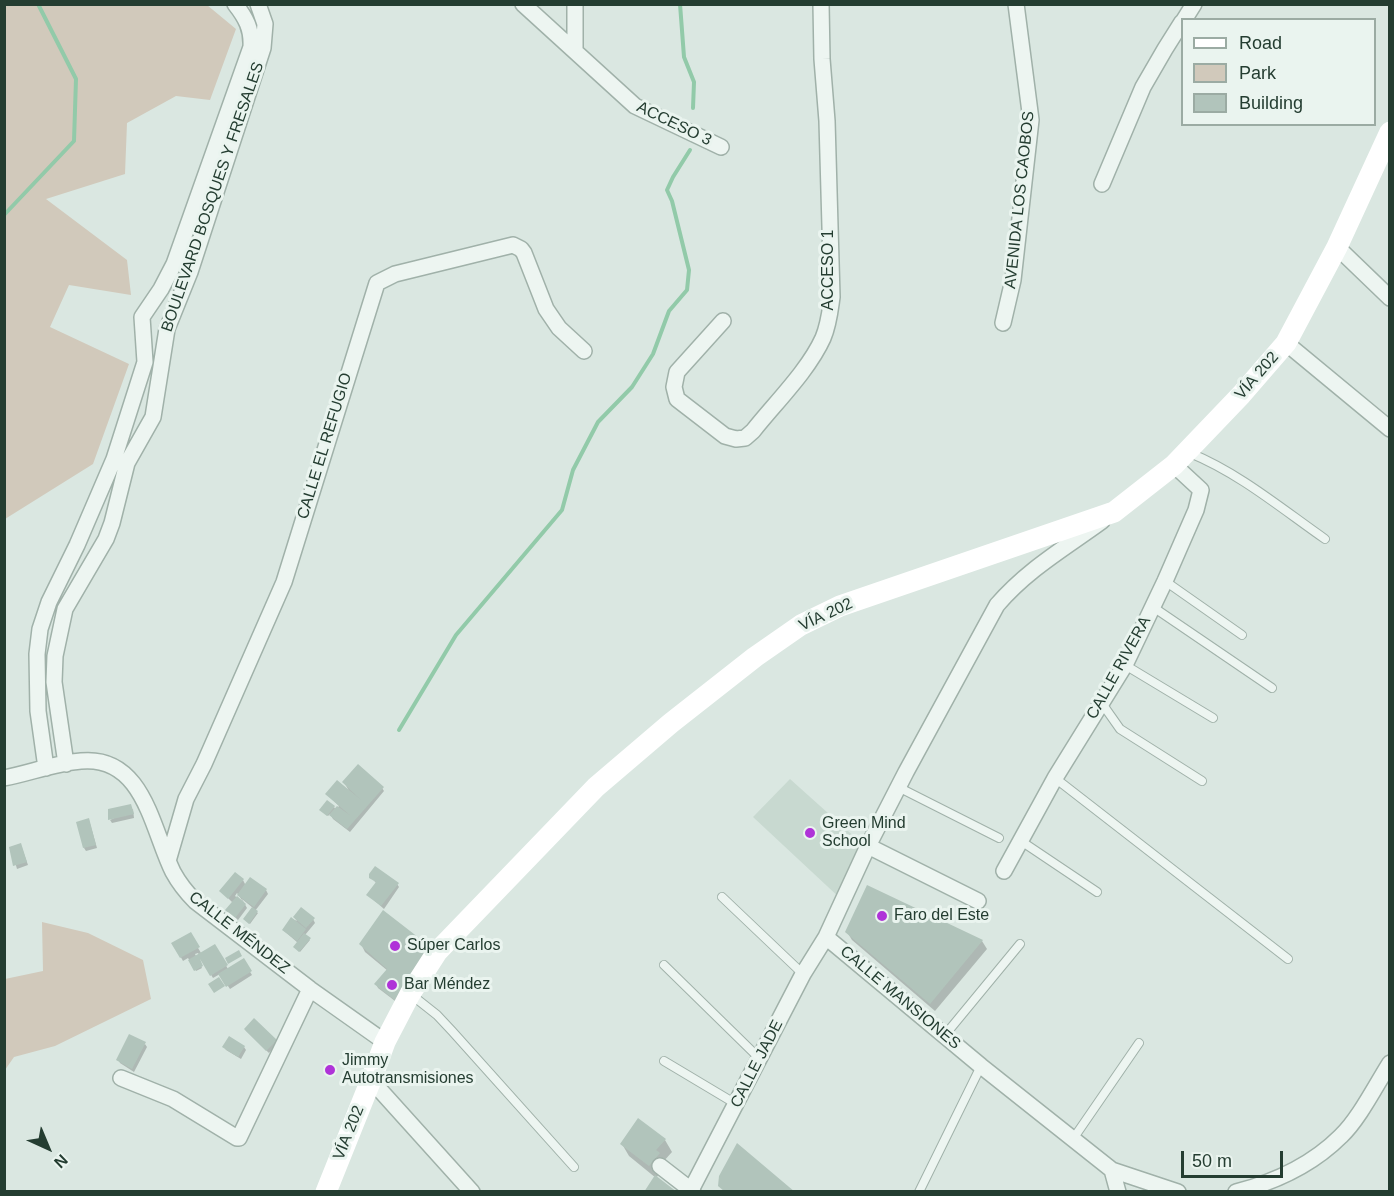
<!DOCTYPE html>
<meta charset="utf-8">
<style>
body{margin:0}
#map{position:relative;width:1394px;height:1196px;overflow:hidden;background:#dae7e1;font-family:Helvetica,sans-serif}
canvas{display:block}
.frame{position:absolute;inset:0;border:6px solid #243d31;pointer-events:none}
.legend{position:absolute;left:1181px;top:18px;width:195px;height:108px;box-sizing:border-box;background:#eaf4ef;border:2px solid #9baba3;margin:0;padding:8px 10px;list-style:none;font-size:18px;color:#243d31}
.legend li{display:flex;align-items:center;gap:12px;height:30px}
.legend b{width:30px;border:2px solid #9baba3}
.north{position:absolute;left:18px;top:1118px;width:60px;height:60px;-webkit-text-stroke:4px #eaf4ef;paint-order:stroke;rotate:136deg;font-size:16px;font-weight:700;line-height:24px;text-align:center;color:#243d31}
.north::after{content:'';display:block;margin:auto;width:21px;height:27px;background:#243d31;clip-path:polygon(50% 0,100% 100%,50% 72%,0 100%)}
.scale{position:absolute;left:1181px;top:1151px;width:102px;height:27px;box-sizing:border-box;border:3px solid #243d31;border-top:0;padding-left:8px;font-size:18px;line-height:21px;white-space:nowrap;color:#243d31;-webkit-text-stroke:4px #eaf4ef;paint-order:stroke}
</style>
<div id="map">
<canvas width="1394" height="1196"></canvas>
<div class="frame"></div>
<ul class="legend">
<li><b style="height:8px;background:#fff"></b>Road</li>
<li><b style="height:16px;background:#d1c9bb"></b>Park</li>
<li><b style="height:16px;background:#b1c4bb"></b>Building</li>
</ul>
<div class="north">N</div>
<div class="scale">50 m</div>
</div>
<script>
const c = document.querySelector('canvas').getContext('2d');
c.lineJoin = 'round';
function fillPath(path, color) { c.fillStyle = color; c.fill(path, 'evenodd'); }
function stroke(path, color, width, dash) { c.strokeStyle = color; c.lineWidth = width; c.lineCap = dash ? 'butt' : 'round'; c.setLineDash(dash || []); c.stroke(path); }
function write(font, color, halo, rows, align = 'center') {
  c.font = font + ' Helvetica,sans-serif'; c.lineWidth = 6; c.setLineDash([]); c.textBaseline = 'middle'; c.strokeStyle = halo; c.fillStyle = color; for (const [text, x, y, turn = 0] of rows) {
    c.save(); c.translate(x, y); c.rotate((+turn || 0) * Math.PI / 180); c.textAlign = isNaN(turn) ? turn : align; if (halo) c.strokeText(text, 0, 0); c.fillText(text, 0, 0); c.restore();
  }
}
fillPath(new Path2D(`
 M790 779 867 848 842 900 753 817Z`), '#c8d9d0');
fillPath(new Path2D(`
 M5 4 207 5 236 29 210 100 176 96 127 123 125 174 46 199 127 260 131 295 69 285 50 327 129 364 93 464 5 519Z
 M42 922 88 933 143 960 151 999 55 1046 14 1057 5 1070V979L43 971Z`), '#d1c9bb');
fillPath(new Path2D(`
 M344 782 382 788 384 791 350 832 333 819 330 814 328 816 322 811 334 807 336 810 339 806 327 794 349 791Z
 M133 809 134 818 112 823 110 820Z
 M89 820 97 848 86 851 84 848Z
 M11 848H22L28 865 17 869Z
 M371 877 397 884 399 887 384 909 368 895 376 883Z
 M243 880 246 886 266 890 268 894 255 911 258 913 250 924 244 919 253 908 242 899 247 908 238 920 227 910 233 903 221 891ZM237 893 244 903 235 896Z
 M868 887 982 941 987 949 935 1011 852 940 847 932Z
 M383 913 399 1004 378 988 376 984 388 971 365 952 361 944Z
 M294 917 313 919 315 923 305 935 310 940 300 952 296 948 298 943 283 930 292 919 297 921Z
 M190 934 201 953 215 946 228 969 243 960 252 975 230 989 220 974 213 978 198 953 195 954 202 968 196 971 188 958 183 961 173 943Z
 M245 1030 275 1041 277 1044 269 1053Z
 M145 1044 147 1047 134 1072 120 1063 118 1059Z
 M224 1047H244L246 1050 241 1059 226 1050Z
 M665 1140 672 1152 663 1162 666 1166 656 1178 629 1156 622 1144Z`), '#0003');
stroke(new Path2D(`
 M680 4 684 57 694 82 693 108
 M4 215 74 141 76 79 38 4
 M399 730 456 635 562 510 573 470 598 422 632 387 653 354 669 311 687 290 689 270 672 201 667 190 673 177 690 150`), '#92caa9', 4);
fillPath(new Path2D(`
 M358 764 384 787 347 829 329 815 337 806 351 816 325 794 337 780 361 800 342 782Z
 M327 800 335 806 327 816 319 810Z
 M131 804 134 814 108 820V809Z
 M89 818 96 845 83 848 76 822Z
 M21 843 27 862 13 866 9 847Z
 M375 866 399 883 381 906 366 895 376 882 369 878V874Z
 M235 872 244 879 228 899 219 891Z
 M250 877 267 889 254 907 237 895Z
 M867 885 983 940 930 1004 845 932Z
 M237 896 246 904 235 918 225 910Z
 M252 907 258 911 249 924 243 919Z
 M301 907 315 918 306 928 293 917Z
 M383 910 432 948 396 1001 374 984 387 969 359 944Z
 M291 917 306 929 297 941 282 930Z
 M191 932 200 947 180 958 171 943Z
 M304 933 311 938 299 952 293 947Z
 M215 944 228 965 210 976 200 959 203 966 194 971 188 960Z
 M239 950 242 956 228 964 225 958Z
 M244 958 252 971 226 987 218 974Z
 M219 977 225 986 214 993 208 984Z
 M254 1018 277 1040 266 1051 244 1029Z
 M129 1034 146 1042 132 1069 116 1060Z
 M229 1036 245 1046 238 1057 222 1047Z
 M638 1118 666 1139 656 1150 660 1153 649 1166 620 1144Z
 M737 1143 795 1192H725L718 1186 719 1176Z
 M655 1175 677 1192H644Z`), '#b1c4bb');
const service = new Path2D(`
 M1190 453C1239 473 1282 509 1325 539
 M1165 581 1242 635
 M1153 607 1272 688
 M1125 665 1213 718
 M1101 702 1120 729 1202 781
 M1055 778 1288 959
 M898 787 999 838
 M1021 841 1097 892
 M722 897 803 974
 M664 965 759 1058
 M413 996 437 1015 452 1031 574 1167
 M945 1035 1020 944
 M664 1061 736 1104
 M1073 1139 1139 1043
 M919 1192 981 1066`);
const minor = new Path2D(`
 M523 4 635 106 721 147
 M575 4V51
 M1184 20 1194 4
 M1102 184 1143 87 1165 49 1182 22
 M1337 247 1390 298
 M723 321 677 372 674 387 677 399 725 436 736 439 745 438 753 431C776 402 808 371 823 338 829 324 830 311 832 297L827 121 822 59 821 4
 M1003 323 1013 280 1031 120 1016 4
 M1286 343 1390 429
 M66 764 54 682 55 656 65 609 106 539 112 523 127 463 153 417 167 329 190 272 263 48 265 24 258 4
 M46 768 38 711 37 654 40 629 49 602 77 545 114 459 145 362 142 317 161 289 174 264 251 47C252 29 246 18 235 4
 M4 778C30 773 55 763 81 761 144 755 152 830 173 872 179 883 186 892 195 901L310 989 385 1042
 M868 846 978 901
 M168 861 186 799 204 764 284 582 377 283 395 274 513 245 521 249 524 253 546 309 559 328 584 351
 M1004 871 1055 778 1125 665 1165 581 1196 510 1201 490 1174 465
 M826 937 981 1066 1112 1170 1118 1192
 M121 1078 173 1099 237 1138H239L310 989
 M371 1080 472 1192
 M660 1166 691 1190
 M1112 1170 1178 1192
 M693 1192 691 1190 803 974 826 937 868 846 906 772 997 605C1028 569 1065 548 1102 521
 M1236 1192C1275 1182 1312 1165 1341 1136 1359 1119 1376 1085 1390 1063`);
stroke(service, '#a0b1a9', 10);
stroke(minor, '#a0b1a9', 18);
stroke(service, '#edf5f1', 8);
stroke(minor, '#edf5f1', 15);
stroke(new Path2D(`
 M326 1192 371 1080 385 1042 410 994 437 952 596 787 671 723 755 657 801 625 840 606 1114 512 1174 465 1241 395 1286 343 1337 247 1390 132`), '#fff', 21);
for (const [x, y, r, color] of [
 [810,833,6,"#af33d8"],
 [882,916,6,"#af33d8"],
 [395,946,6,"#af33d8"],
 [392,985,6,"#af33d8"],
 [330,1070,6,"#af33d8"]
]) { const dot = new Path2D(); dot.arc(x, y, r, 0, 2 * Math.PI); c.fillStyle = color; c.fill(dot); stroke(dot, '#eaf4ef', 2); }
write('16px', '#243d31', '#eaf4ef', [
 ["ACCESO 3",674,124,26],
 ["BOULEVARD BOSQUES Y FRESALES",213,197,-71],
 ["AVENIDA LOS CAOBOS",1020,200,-84],
 ["ACCESO 1",829,270,-90],
 ["VÍA 202",1257,376,-49],
 ["CALLE EL REFUGIO",325,446,-73],
 ["VÍA 202",826,615,-25],
 ["CALLE RIVERA",1119,668,-61],
 ["CALLE MÉNDEZ",239,933,38],
 ["CALLE MANSIONES",900,998,40],
 ["CALLE JADE",757,1064,-63],
 ["VÍA 202",349,1133,-68]
]);
write('16px', '#243d31', '#eaf4ef', [
 ["Green Mind",822,824],
 ["School",822,842],
 ["Faro del Este",894,916],
 ["Súper Carlos",407,946],
 ["Bar Méndez",404,985],
 ["Jimmy",342,1061],
 ["Autotransmisiones",342,1079]
], 'left');
</script>
